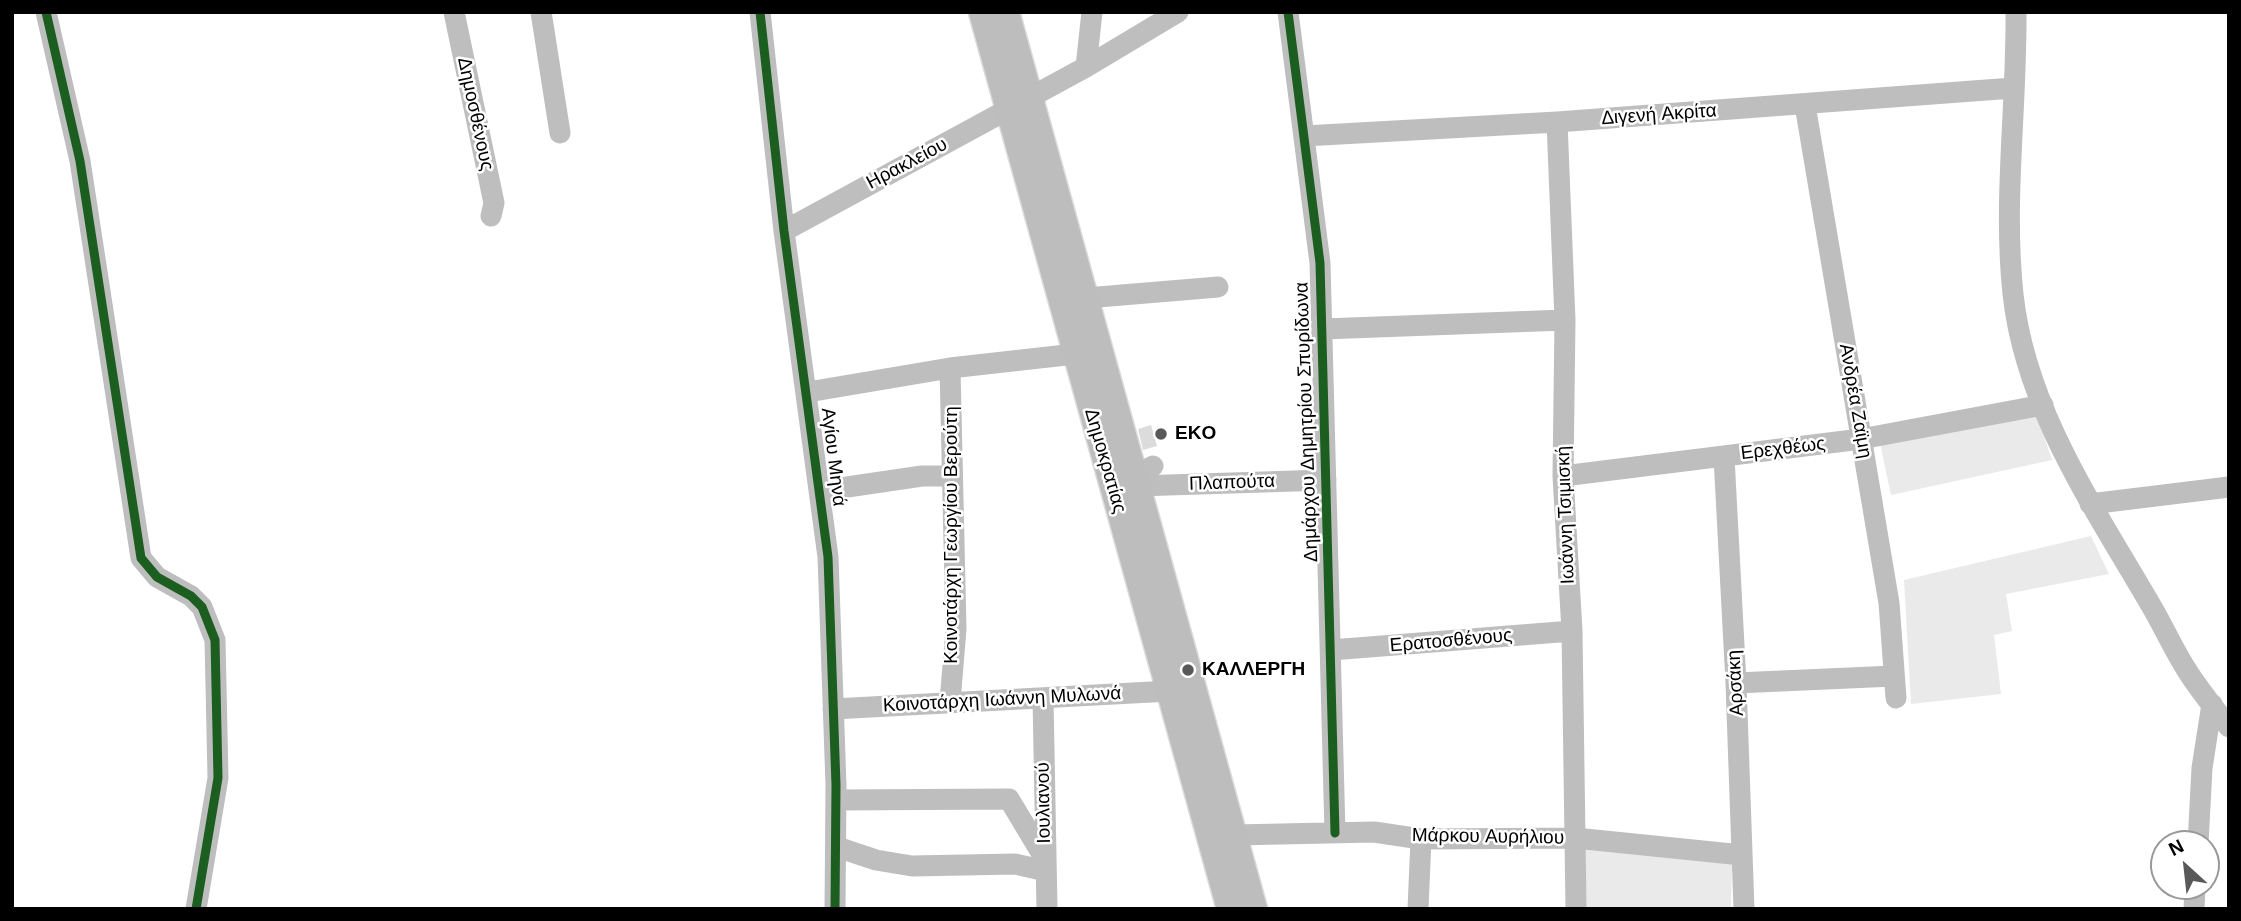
<!DOCTYPE html>
<meta charset="utf-8">
<style>
body{margin:0}
#map{position:relative;width:2241px;height:921px;overflow:hidden;background:#fff;font-family:Helvetica,sans-serif}
canvas{display:block}
.frame{position:absolute;inset:0;border:14px solid #000;pointer-events:none}
.north{position:absolute;left:2150px;top:830px;width:70px;height:70px;box-sizing:border-box;background:#fff;border:2px solid #999;border-radius:50%;rotate:333deg;font-size:19px;font-weight:700;line-height:28px;text-align:center;color:#000}
.north::after{content:'';display:block;margin:auto;width:24px;height:32px;background:#595959;clip-path:polygon(50% 0,100% 100%,50% 72%,0 100%)}
</style>
<div id="map">
<canvas width="2241" height="921"></canvas>
<div class="frame"></div>
<div class="north">N</div>
</div>
<script>
const c = document.querySelector('canvas').getContext('2d');
c.lineJoin = 'round';
function fillPath(path, color) { c.fillStyle = color; c.fill(path, 'evenodd'); }
function stroke(path, color, width, dash) { c.strokeStyle = color; c.lineWidth = width; c.lineCap = dash ? 'butt' : 'round'; c.setLineDash(dash || []); c.stroke(path); }
function write(font, color, halo, rows, align = 'center') {
  c.font = font + ' Helvetica,sans-serif'; c.lineWidth = 5; c.setLineDash([]); c.textBaseline = 'middle'; c.strokeStyle = halo; c.fillStyle = color; for (const [text, x, y, turn = 0] of rows) {
    c.save(); c.translate(x, y); c.rotate((+turn || 0) * Math.PI / 180); c.textAlign = isNaN(turn) ? turn : align; if (halo) c.strokeText(text, 0, 0); c.fillText(text, 0, 0); c.restore();
  }
}
fillPath(new Path2D(`
 M2037 416 2052 460 1891 495 1880 443Z
 M2091 536 2109 574 2006 594 2012 631 1994 635 2001 694 1911 704 1904 580Z
 M1583 846 1732 863 1731 909H1585Z`), '#eaeaea');
fillPath(new Path2D(`
 M1151 425 1157 446 1143 450 1138 429Z`), '#dcdcdc');
const major = new Path2D(`
 M982 12 1230 909
 M1006 12 1254 909`);
stroke(major, '#dbdbdb', 29);
stroke(new Path2D(`
 M46 12 80 161 141 558 157 577 191 596 202 607 215 640 218 778 196 909
 M454 12 494 203 491 216
 M541 12 560 133
 M760 12 784 231 828 557 836 785 835 909
 M1288 12 1320 263 1335 833
 M2016 12C2017 106 2003 200 2013 294 2025 407 2093 506 2149 602 2163 625 2173 649 2188 672 2200 691 2215 709 2229 727
 M1086 67 1092 12
 M1805 105 1889 603 1896 698
 M1557 122 1565 320 1563 476 1572 631 1576 909
 M1304 136 1557 122 2013 88
 M784 231 1086 67 1178 12
 M1086 298 1218 287
 M1323 329 1565 320
 M950 368 956 629 950 702
 M808 392 950 368 1075 354
 M1724 457 1736 683 1744 909
 M1134 476 1153 466
 M1563 476 1861 439 2043 405
 M1137 486 1326 480
 M820 491 922 476H952
 M2090 504 2229 487
 M1331 650 1572 631
 M1736 683 1894 676
 M1043 698 1047 909
 M833 709 1170 691
 M837 800 1009 799 1045 859
 M1234 835 1374 832 1421 839 1575 838 1742 855
 M2198 844 2202 768 2212 704
 M837 847 876 860 912 866 1015 864 1046 871
 M1418 909 1421 839
 M2194 909 2195 886`), '#bebebe', 21);
stroke(major, '#bdbdbd', 26);
stroke(new Path2D(`
 M46 12 80 161 141 558 157 577 191 596 202 607 215 640 218 778 196 909
 M760 12 784 231 828 557 836 785 835 909
 M1288 12 1320 263 1335 833`), '#1b5e20', 9);
for (const [x, y, r, color] of [
 [1161,434,7,"#595959"],
 [1188,670,7,"#595959"]
]) { const dot = new Path2D(); dot.arc(x, y, r, 0, 2 * Math.PI); c.fillStyle = color; c.fill(dot); stroke(dot, '#fff', 2.5); }
write('19px', '#000', '#fff', [
 ["Δημοσθένους",475,114,78],
 ["Διγενή Ακρίτα",1659,115,-4],
 ["Ηρακλείου",907,164,-28],
 ["Ανδρέα Ζαϊμη",1855,401,80],
 ["Δημάρχου Δημητρίου Σπυρίδωνα",1307,422,-92],
 ["Ερεχθέως",1783,449,-7],
 ["Αγίου Μηνά",833,457,83],
 ["Δημοκρατίας",1105,461,74],
 ["Πλαπούτα",1232,483,-2],
 ["Ιωάννη Τσιμισκή",1566,515,-92],
 ["Κοινοτάρχη Γεωργίου Βερούτη",952,535,-90],
 ["Ερατοσθένους",1451,641,-5],
 ["Αρσάκη",1736,683,-93],
 ["Κοινοτάρχη Ιωάννη Μυλωνά",1002,700,-3],
 ["Ιουλιανού",1044,803,-91],
 ["Μάρκου Αυρήλιου",1488,837,1]
]);
write('bold 19px', '#000', '#fff', [
 ["EKO",1175,434],
 ["ΚΑΛΛΕΡΓΗ",1202,670]
], 'left');
</script>
